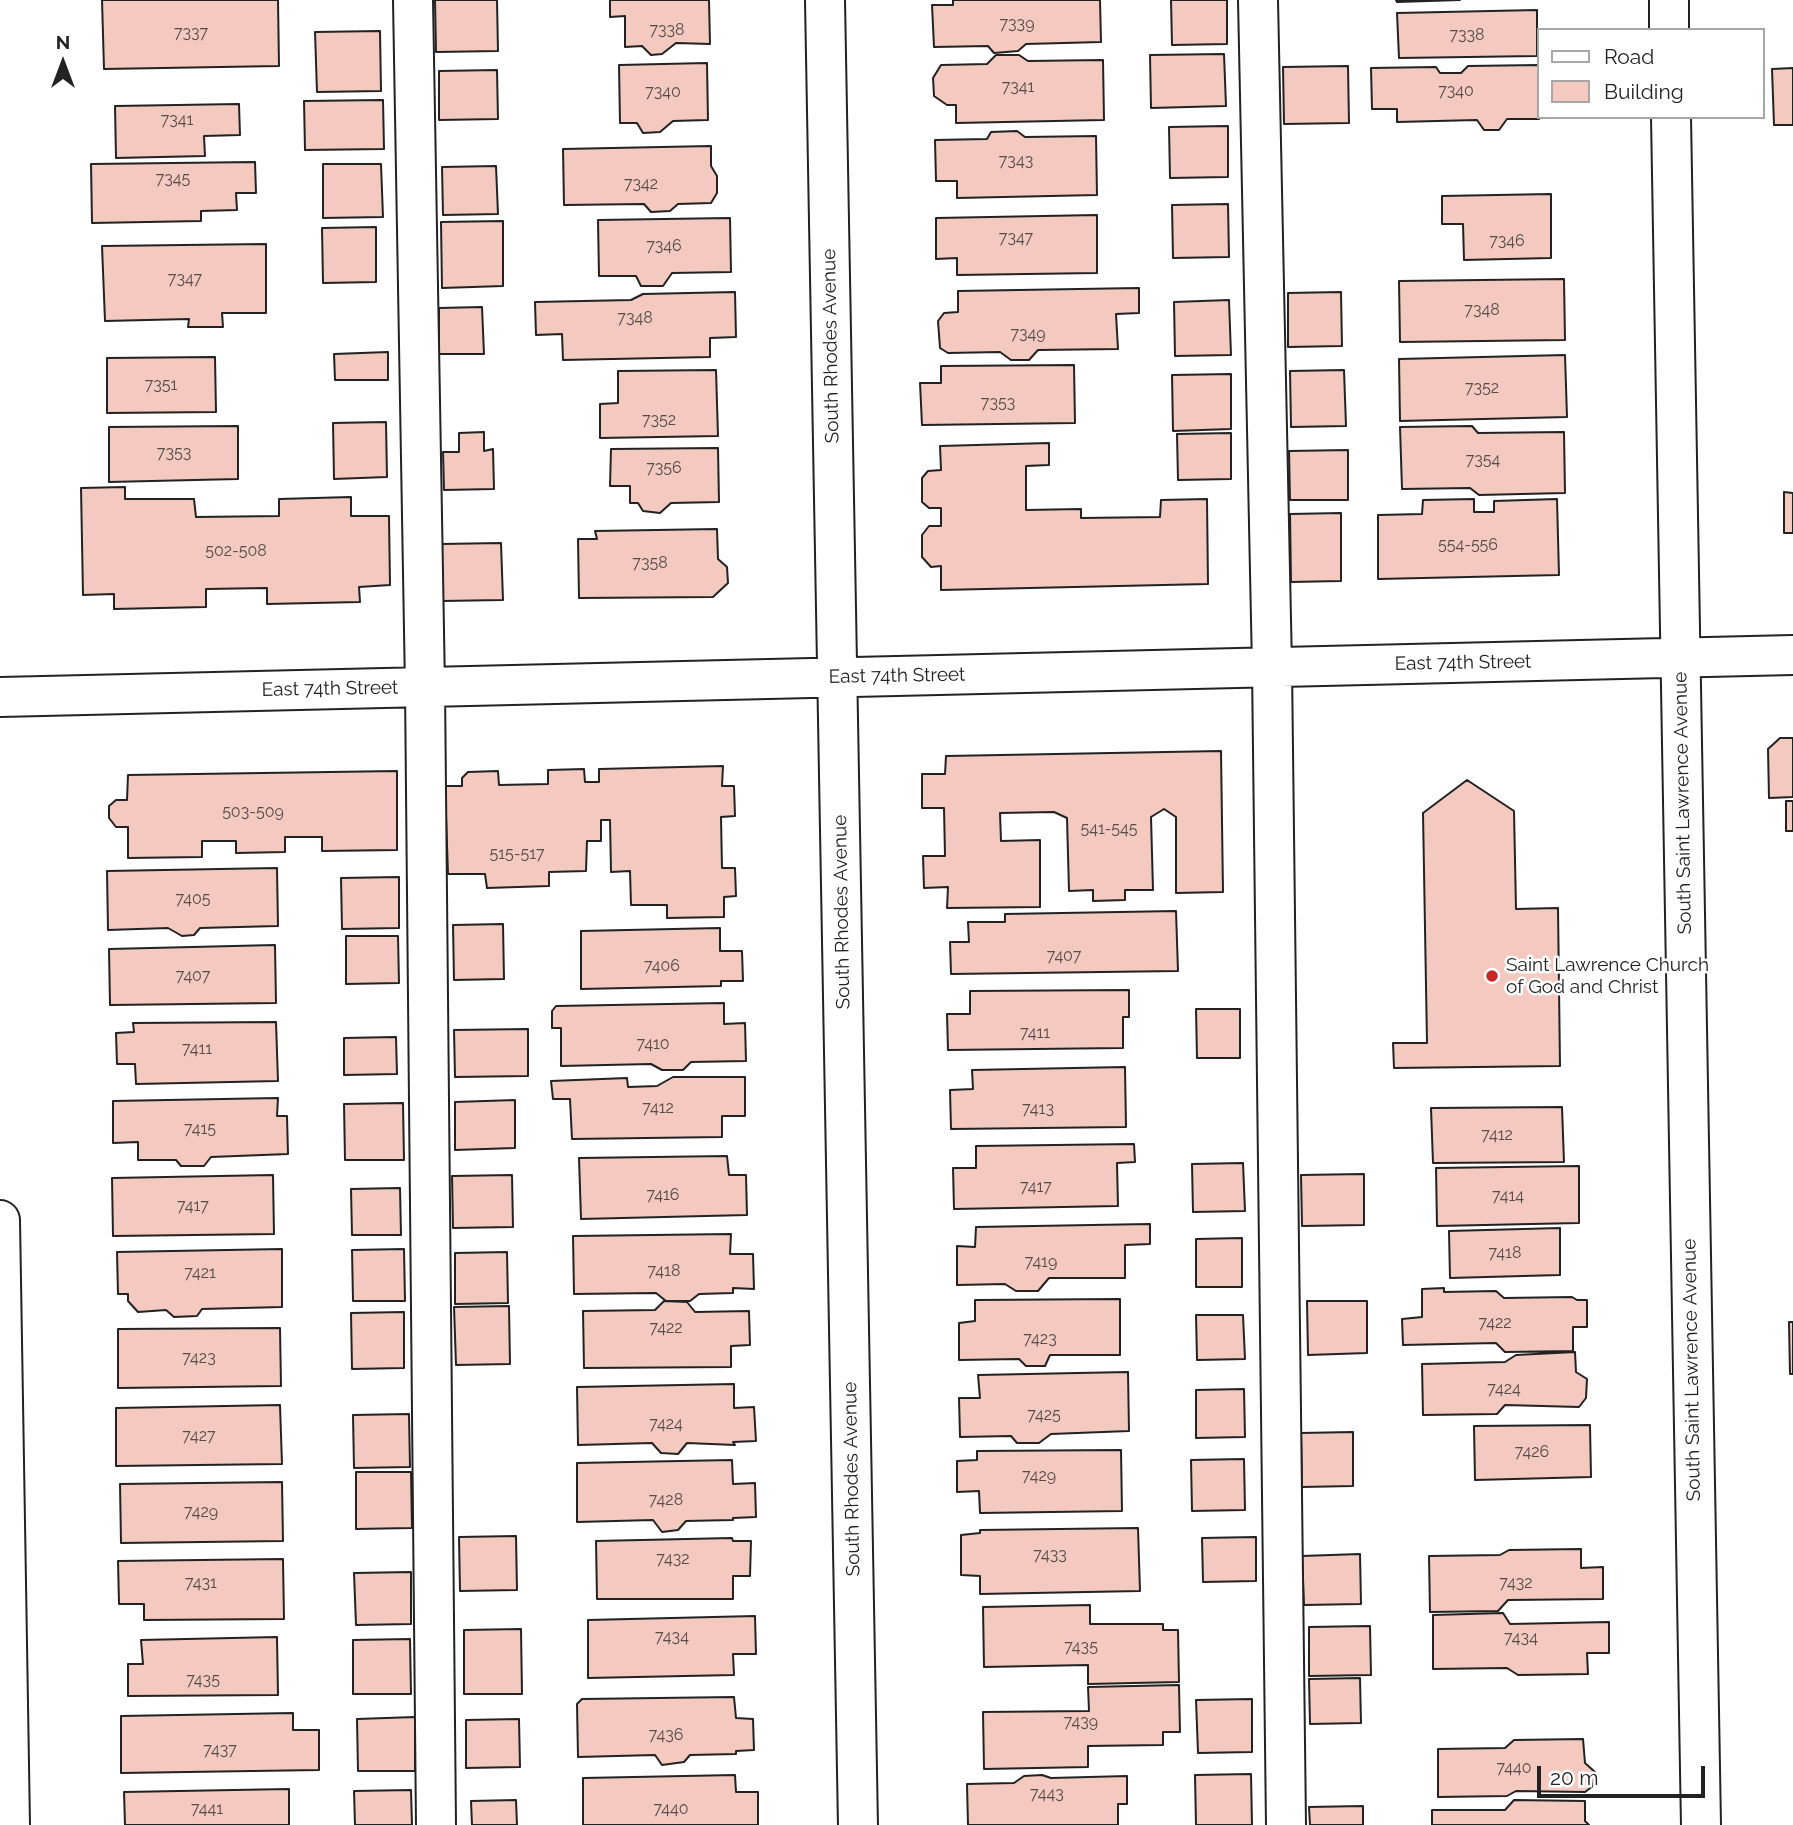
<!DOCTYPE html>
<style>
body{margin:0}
#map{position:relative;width:1793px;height:1825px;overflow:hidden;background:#fff;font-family:Raleway,sans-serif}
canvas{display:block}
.legend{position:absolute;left:1537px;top:28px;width:228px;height:91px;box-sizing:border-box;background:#fff;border:2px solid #a7a7a7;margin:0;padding:9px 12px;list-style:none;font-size:21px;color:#222}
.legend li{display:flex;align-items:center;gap:14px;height:35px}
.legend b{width:35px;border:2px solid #a7a7a7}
.north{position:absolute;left:28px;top:28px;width:70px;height:70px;-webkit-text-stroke:5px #fff;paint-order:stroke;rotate:0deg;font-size:19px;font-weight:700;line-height:28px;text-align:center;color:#222}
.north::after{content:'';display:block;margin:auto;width:24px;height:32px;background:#222;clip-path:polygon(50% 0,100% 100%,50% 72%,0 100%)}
.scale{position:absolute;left:1537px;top:1766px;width:168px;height:32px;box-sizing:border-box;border:4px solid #222;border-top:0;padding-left:9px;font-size:21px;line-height:24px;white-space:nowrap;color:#222;-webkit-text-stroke:5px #fff;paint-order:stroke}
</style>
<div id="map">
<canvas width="1793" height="1825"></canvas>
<ul class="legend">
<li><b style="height:9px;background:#fff"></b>Road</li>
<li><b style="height:19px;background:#f3c9c0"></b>Building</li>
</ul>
<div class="north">N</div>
<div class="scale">20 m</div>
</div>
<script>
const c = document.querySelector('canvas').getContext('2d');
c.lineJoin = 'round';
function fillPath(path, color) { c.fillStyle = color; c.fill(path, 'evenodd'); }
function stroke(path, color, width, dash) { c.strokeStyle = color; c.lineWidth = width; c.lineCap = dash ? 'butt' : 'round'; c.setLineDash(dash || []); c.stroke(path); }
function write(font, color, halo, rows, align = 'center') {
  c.font = font + ' Raleway,sans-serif'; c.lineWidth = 5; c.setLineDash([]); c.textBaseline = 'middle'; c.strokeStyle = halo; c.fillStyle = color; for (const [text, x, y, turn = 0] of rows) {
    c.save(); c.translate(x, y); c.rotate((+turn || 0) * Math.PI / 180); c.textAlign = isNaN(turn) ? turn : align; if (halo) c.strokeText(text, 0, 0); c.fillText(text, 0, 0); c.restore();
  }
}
const building = new Path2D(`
 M102 0H278L279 66 104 69Z
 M435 0H497L498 51 436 52Z
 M610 0H709L710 44 676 43 662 54 651 55 642 46 625 47V16L610 17Z
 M953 0H1100L1101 42 1026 44 1018 51 994 53 988 46 934 47 932 5H953Z
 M1171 0H1227V44L1172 45Z
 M1396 0H1460L1397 2Z
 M1537 10V56L1399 58 1397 13Z
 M380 31 381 91 317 92 315 32Z
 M1224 54 1226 106 1151 108 1150 55Z
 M996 55H1019L1028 61 1103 60 1104 120 956 123V105H947L934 96 933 78 941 65 987 64Z
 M707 63 708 120 673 121 660 132 643 133 637 123H620L619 65Z
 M1539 65V117H1541L1539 119H1507L1499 130H1484L1477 120 1397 122V109H1372L1371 68 1436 67 1440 73H1461L1468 66Z
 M1348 66 1349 123 1284 124 1283 67Z
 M1793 68V125H1774L1772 69Z
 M497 70 498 119 439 120V71Z
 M383 100 384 149 305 150 304 101Z
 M239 104 240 135 204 136 205 156 116 158 115 106Z
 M1228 126V177L1170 178 1169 127Z
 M1017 131 1025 137 1096 136 1097 195 957 198V181H936L935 140 987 139 991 132Z
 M711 146V166L717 176V193L711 203 678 204 670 211 651 212 644 204 564 205 563 149Z
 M255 162 256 193H236L237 210 201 211V221L92 223 91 164Z
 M323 164H381L383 217 323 218Z
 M496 166 498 214 443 215 442 167Z
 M1551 194V258L1464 260 1463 224H1442V196Z
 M1228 204 1229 257 1173 258 1172 205Z
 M1097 215V273L957 275V258L936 259V218Z
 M730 218 731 272 672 273 663 286H641L636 276H599L598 220Z
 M503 221V286L442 288 441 222Z
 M376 227V282L323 283 322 228Z
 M266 244V313H222L223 327H188L189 319 105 321 102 246Z
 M1564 279 1565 340 1400 342 1399 281Z
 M1139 288V313L1116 314 1118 349 1038 350 1029 360H1011L1000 352 948 353 940 348 938 321 944 313 958 312V291Z
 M735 292 736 337 710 338V357L563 360 562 334 536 335 535 302 631 300 643 294Z
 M1341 292 1342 346 1288 347V293Z
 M1229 300 1231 355 1175 356 1174 302Z
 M482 307 484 354H439V308Z
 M388 352V380H335L334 354Z
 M1565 355 1567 417 1400 421 1399 359Z
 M215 357 216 412 107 413V358Z
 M1074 365 1075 423 922 425 920 383H941V366Z
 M716 370 718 436 600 438V404L618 403V371Z
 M1344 370 1346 426 1291 427 1290 371Z
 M1231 374V429L1173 431 1172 375Z
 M386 422 387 477 334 479 333 423Z
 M238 426V479L109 482V427Z
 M1472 426 1478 433 1564 432 1565 493 1479 495 1470 488 1402 489 1400 427Z
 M484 432V451L493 449 494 489 444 490 443 452H459V433Z
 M1231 433V479L1178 480 1177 434Z
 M1049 443V465L1026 466V510L1081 509V518L1160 517 1161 500 1207 499 1208 584 941 590V566L931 567 922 557V535L929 526H941V508H929L922 502V478L928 471 941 470 940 446Z
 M718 448 719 502 671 503 660 513 643 511 638 503H630V486H610L611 449Z
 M1348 450V500H1290L1289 451Z
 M125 487V499H194L196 517 279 516V499L351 497V516H389L390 585 359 587 360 602 267 604V588L206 589V607L114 609V594L83 595 81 488Z
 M1784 492 1793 493V533H1784Z
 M1474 499V512H1494V501L1557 499 1559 575 1378 579V515L1422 514 1423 500Z
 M1341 513V581L1291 582 1290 514Z
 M717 529 718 559 727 567 728 583 713 597 579 598 578 539H597L595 531Z
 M501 543 503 600 442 601 441 544Z
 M1780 738H1793V797L1769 798 1768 749Z
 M1221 751 1223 892 1176 893V817L1164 809 1151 817 1153 890H1125V900L1093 901V890L1069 891 1067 818 1054 812 1000 813 1001 841 1040 840V907L947 908 948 887 924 888 923 856H945L944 808H922V774H945L946 756Z
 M723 766 722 786H734L735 816 721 817 722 868H735L736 896 724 897V917L667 918V905H631L630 871 611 872 610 820H601V841H587L586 871 549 872V886L487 888 485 874H448L445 786H462V778L468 772 498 771 499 785 548 784V770L584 769 585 782H599V769Z
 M397 771V850L322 851V837H285V852L236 853V841H202V857L128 858V827H116L109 818V806L116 800H127L128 775Z
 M1467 780 1514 811 1516 909 1558 908 1560 1066 1394 1068 1393 1043H1427L1423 813Z
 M1786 801H1793V831H1786Z
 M277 868 278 926 200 928 194 935 182 936 168 928 108 930 107 871Z
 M399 877V928L342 929 341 878Z
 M1176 911 1178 971 951 974 950 942H969L968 922H1005V914Z
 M503 924 504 979 454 980 453 925Z
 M720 928V951H742L743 981H721V986L581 989V931Z
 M346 936H398L399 983 346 984Z
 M275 945 276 1003 110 1005 109 949Z
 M1129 990V1017H1123V1048L948 1050 947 1014H970V991Z
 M724 1003V1024L745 1023 746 1061 691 1062 683 1070H662L651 1064 561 1066V1028H552V1011L556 1006Z
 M1196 1009H1240V1058H1197Z
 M276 1022 278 1081 136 1084 135 1064H117L116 1033 134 1032 133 1023Z
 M528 1029V1076L455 1077 454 1030Z
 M396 1037 397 1074 344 1075V1038Z
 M1125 1067 1126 1127 951 1129 950 1090 973 1089 972 1070Z
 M673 1077H745V1116H722V1137L572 1139 570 1099H553L551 1081 627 1078 628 1087 657 1086Z
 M278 1098 277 1116H287L288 1154 211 1157 204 1166H181L176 1160H138V1142L113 1143V1101Z
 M515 1100V1148L455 1150V1102Z
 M403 1103 404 1160H345L344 1104Z
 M1562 1107 1564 1162 1433 1163 1431 1108Z
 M1134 1144 1135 1162 1117 1163 1118 1206 954 1209 953 1168H976V1146Z
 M727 1156 729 1175H746L747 1215 581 1219 579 1158Z
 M1243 1163 1245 1211 1193 1212 1192 1164Z
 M1579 1166V1223L1437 1226 1436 1168Z
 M1364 1174V1225L1302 1226 1301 1175Z
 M273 1175 274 1234 113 1236 112 1178Z
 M512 1175 513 1227 453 1228 452 1176Z
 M400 1188 401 1235H352L351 1189Z
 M1150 1224V1244L1125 1245V1278H1049L1038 1291H1016L1005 1284 957 1285V1246L975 1247 976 1227Z
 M1560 1228V1275L1450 1278 1449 1231Z
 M731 1234 730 1254H753L754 1289 733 1288V1293L699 1294 690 1301H666L656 1293 574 1294 573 1236Z
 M1242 1238V1287H1196V1239Z
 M282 1249V1307L202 1309 197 1316 174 1317 166 1310 138 1312 128 1301V1294H118L117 1252Z
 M404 1249 405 1301H353L352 1250Z
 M507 1252 508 1303 455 1304V1253Z
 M1444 1288V1292L1496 1291 1504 1298 1572 1297 1577 1300H1587V1327H1573V1351L1505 1352 1496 1343 1403 1345 1402 1319 1422 1317V1289Z
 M1120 1299V1355H1050L1045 1366H1026L1019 1359 959 1360V1323L975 1321V1300Z
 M664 1301 687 1302 695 1312 749 1311 750 1345 731 1346V1367L584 1368 583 1311 655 1310Z
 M1307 1301H1367V1353L1308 1355Z
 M509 1306 510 1364 456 1365 454 1307Z
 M404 1312V1368L352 1369 351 1313Z
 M1196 1315H1243L1245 1359 1197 1360Z
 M1789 1322H1793V1374H1790Z
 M280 1328 281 1386 118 1388V1329Z
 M1575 1352 1576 1372 1587 1379 1586 1398 1579 1407 1505 1405 1497 1414 1423 1415 1422 1364 1505 1362 1516 1355Z
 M1128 1372 1129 1431 1051 1434 1039 1443H1017L1011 1436 960 1437 959 1398H980L978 1375Z
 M734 1384V1408L754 1407 756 1441 733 1442 735 1445 687 1443 678 1454 661 1453 652 1443 578 1445 577 1387Z
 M1244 1389 1245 1437 1196 1438V1390Z
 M280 1405 282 1464 116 1466V1408Z
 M409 1414 410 1467 354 1468 353 1415Z
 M1590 1425 1591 1477 1475 1480 1474 1426Z
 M1353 1432V1486L1302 1487 1301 1433Z
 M1121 1450 1122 1511 980 1513 979 1491 957 1492V1461L977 1460V1451Z
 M1244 1459 1245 1510 1192 1511 1191 1460Z
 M732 1460 733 1484 755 1483 756 1517 733 1518V1520L686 1521 678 1530 662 1532 653 1520 577 1522V1463Z
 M356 1472H411L412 1528 356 1529Z
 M282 1482 283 1541 121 1543 120 1484Z
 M1138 1528 1140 1591 980 1594V1576L961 1575V1535L980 1533V1530Z
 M516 1536 517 1590 460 1591 459 1537Z
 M1256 1537V1581L1203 1582 1202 1538Z
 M732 1538 733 1541H751L750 1576H733V1599H597L596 1541Z
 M1581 1549V1568L1603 1567V1599L1508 1600 1498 1611 1430 1612 1429 1556 1500 1555 1509 1550Z
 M1360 1554 1361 1604 1304 1605 1302 1556Z
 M283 1559 284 1619 144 1620V1604H119L118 1561Z
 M411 1572V1624L356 1625 354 1573Z
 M1090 1605V1624H1163V1630H1178L1179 1682 1088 1684V1665L984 1667 983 1607Z
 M1503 1613 1510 1624 1609 1622V1653H1587L1588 1674 1518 1675 1507 1668 1433 1669V1615Z
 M755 1616 756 1654H733L734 1675 588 1678V1620Z
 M1370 1626 1371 1675 1309 1676V1627Z
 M521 1629 522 1694H464V1630Z
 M277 1637 278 1695 128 1696V1664H143L141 1640Z
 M410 1639 411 1694H353V1640Z
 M1360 1678 1361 1723 1310 1724 1309 1679Z
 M1179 1685 1180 1732H1163V1745L1088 1746V1767L984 1769 983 1712 1089 1711 1088 1687Z
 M734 1697 736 1718 753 1719 754 1750 736 1751V1754L690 1755 684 1762 662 1765 655 1755 578 1757 577 1704 582 1699Z
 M1252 1699V1752L1198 1753 1196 1700Z
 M293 1713V1730H319V1770L121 1773V1716Z
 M415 1717V1771H358L357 1719Z
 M519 1719 520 1767 466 1768V1720Z
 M1583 1739 1585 1763 1595 1772 1593 1786 1585 1792 1516 1791 1507 1796 1438 1797V1749L1505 1748 1514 1740Z
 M1251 1774 1252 1825H1196L1195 1775Z
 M735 1775 736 1792H758V1825H583V1778Z
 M1042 1775 1051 1778 1127 1776V1804H1118V1825H968L967 1784 1014 1783 1024 1776Z
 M289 1789V1825H125L124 1792Z
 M411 1790 412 1825H355L354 1791Z
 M516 1800 517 1825H472L471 1801Z
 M1514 1800 1585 1801V1821L1589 1825H1432V1810H1505Z
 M1363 1806V1825H1310L1309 1807Z`);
fillPath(building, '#f3c9c0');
stroke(building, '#222', 2);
const minor = new Path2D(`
 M413 0 425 687 436 1825
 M825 0 858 1825
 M1258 0 1272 667 1286 1825
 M1669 0V30
 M1671 117 1701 1825
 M0 697 1793 655
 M0 1220 10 1825`);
stroke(minor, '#222', 42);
stroke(minor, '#fff', 38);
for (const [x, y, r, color] of [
 [1492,976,7,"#c62828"]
]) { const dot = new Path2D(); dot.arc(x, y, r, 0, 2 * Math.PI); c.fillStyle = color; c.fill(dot); stroke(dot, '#fff', 2.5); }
write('16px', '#564c4a', null, [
 ["7339",1017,24],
 ["7338",667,30],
 ["7337",191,33],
 ["7338",1467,35],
 ["7341",1018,87],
 ["7340",1456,91],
 ["7340",663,92],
 ["7341",177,120],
 ["7343",1016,161],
 ["7345",173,179],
 ["7342",641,184],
 ["7347",1016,238],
 ["7346",1507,241],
 ["7346",664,246],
 ["7347",185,279],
 ["7348",1482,310],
 ["7348",635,318],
 ["7349",1028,334],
 ["7351",161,385],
 ["7352",1482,388],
 ["7353",998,403],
 ["7352",659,420],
 ["7353",174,453],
 ["7354",1483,460],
 ["7356",664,468],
 ["554-556",1468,545],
 ["502-508",236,551],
 ["7358",650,563],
 ["503-509",253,812],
 ["541-545",1109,829],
 ["515-517",517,854],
 ["7405",193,899],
 ["7407",1064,956],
 ["7406",662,966],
 ["7407",193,976],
 ["7411",1035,1033],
 ["7410",653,1044],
 ["7411",197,1049],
 ["7412",658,1108],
 ["7413",1038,1109],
 ["7415",200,1129],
 ["7412",1497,1135],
 ["7417",1036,1187],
 ["7416",663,1195],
 ["7414",1508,1196],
 ["7417",193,1206],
 ["7418",1505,1253],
 ["7419",1041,1262],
 ["7418",664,1271],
 ["7421",200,1273],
 ["7422",1495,1323],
 ["7422",666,1328],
 ["7423",1040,1339],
 ["7423",199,1358],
 ["7424",1504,1389],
 ["7425",1044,1415],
 ["7424",666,1424],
 ["7427",199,1436],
 ["7426",1532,1452],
 ["7429",1039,1476],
 ["7428",666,1500],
 ["7429",201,1512],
 ["7433",1050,1555],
 ["7432",673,1559],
 ["7431",201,1583],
 ["7432",1516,1583],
 ["7434",672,1637],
 ["7434",1521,1638],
 ["7435",1081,1647],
 ["7435",203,1680],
 ["7439",1081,1722],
 ["7436",666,1735],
 ["7437",220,1750],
 ["7440",1514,1768],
 ["7443",1047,1794],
 ["7441",207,1809],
 ["7440",671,1809]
]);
write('19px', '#222', '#fff', [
 ["South Rhodes Avenue",831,346,-91],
 ["East 74th Street",1463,663,-1],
 ["East 74th Street",897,676,-1],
 ["East 74th Street",330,689,-1],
 ["South Saint Lawrence Avenue",1683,803,-91],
 ["South Rhodes Avenue",842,912,-91],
 ["South Saint Lawrence Avenue",1692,1370,-91],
 ["South Rhodes Avenue",852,1479,-91]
]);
write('19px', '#222', '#fff', [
 ["Saint Lawrence Church",1506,965],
 ["of God and Christ",1506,987]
], 'left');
</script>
